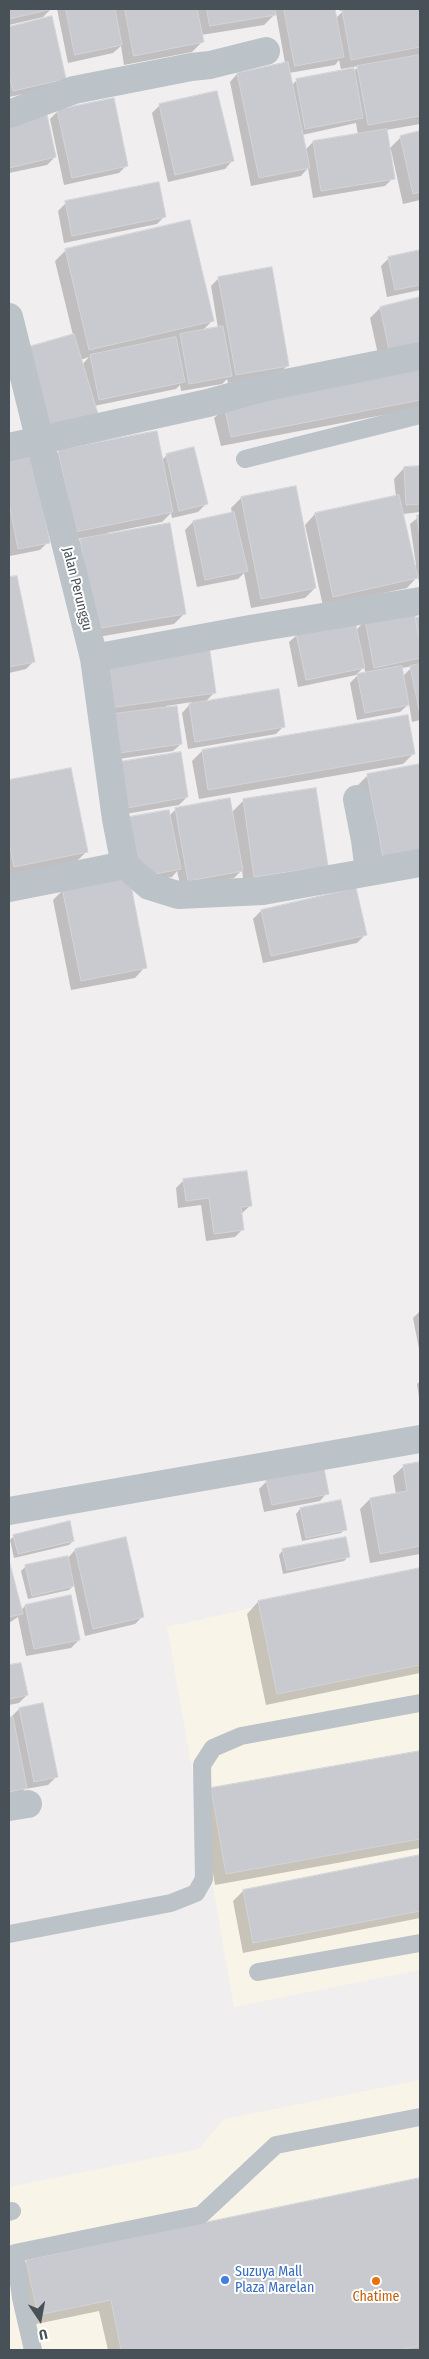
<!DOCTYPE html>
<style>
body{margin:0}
#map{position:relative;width:429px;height:2359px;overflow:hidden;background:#f0eeee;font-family:"Fira Sans Condensed",sans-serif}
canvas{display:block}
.frame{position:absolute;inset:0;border:10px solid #485158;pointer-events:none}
.north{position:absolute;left:15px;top:2294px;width:50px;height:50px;-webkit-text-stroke:4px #fff;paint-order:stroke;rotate:168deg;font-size:14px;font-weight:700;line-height:20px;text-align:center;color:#485158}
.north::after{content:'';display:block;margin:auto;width:18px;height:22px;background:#485158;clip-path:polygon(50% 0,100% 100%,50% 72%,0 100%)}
</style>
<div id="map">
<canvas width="429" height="2359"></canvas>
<div class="frame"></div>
<div class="north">U</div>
</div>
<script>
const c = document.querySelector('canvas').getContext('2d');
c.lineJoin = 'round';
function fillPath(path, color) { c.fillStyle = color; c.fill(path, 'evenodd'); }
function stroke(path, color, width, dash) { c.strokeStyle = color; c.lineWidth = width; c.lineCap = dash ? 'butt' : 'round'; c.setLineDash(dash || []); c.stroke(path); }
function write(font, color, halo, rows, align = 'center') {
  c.font = font + ' "Fira Sans Condensed",sans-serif'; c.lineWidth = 4; c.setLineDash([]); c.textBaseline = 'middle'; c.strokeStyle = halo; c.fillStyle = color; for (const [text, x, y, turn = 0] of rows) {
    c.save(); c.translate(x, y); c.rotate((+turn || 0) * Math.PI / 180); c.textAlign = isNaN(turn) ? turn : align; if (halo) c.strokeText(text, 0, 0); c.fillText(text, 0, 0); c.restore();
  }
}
fillPath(new Path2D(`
 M420 1570V1970L234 2007 167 1627Z
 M420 2080V2350H9V2187L199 2149 224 2119Z`), '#f9f4e8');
fillPath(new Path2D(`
 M9 9H51L43 17 9 25Z
 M57 9H334L335 19 344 10 340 11 339 9H420V124L386 130 389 149 401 137 420 133V200L403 204 391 150 389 151 393 178 385 186 313 198 308 168 301 176 251 186 230 82 237 74 285 63 276 13 264 25 201 35 202 42 192 52 124 65 121 46 113 53 68 63ZM339 60 341 69 359 66 353 72 297 80 292 85 289 73 335 65ZM356 123 358 135 313 142 305 150 302 135Z
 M51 18 64 79 57 87 9 97V28Z
 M160 105 232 161 225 169 168 182 152 113Z
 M58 111 127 165 119 173 64 185 50 119Z
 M9 125 55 157 47 165 9 173Z
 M66 203 165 216 157 224 64 243 58 211Z
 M189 221 212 321 202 331 218 328 211 286 219 278 271 269 288 365 280 373 228 383 227 379 222 384 181 391 180 385 176 389 94 406 97 414 89 422 42 436 18 357 26 349 73 335 55 261 66 250ZM89 357 82 365 80 360Z
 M420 251V290L387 297 381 266 389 258Z
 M420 299V349L379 359 370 318 380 308Z
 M420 369V408L221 446 214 418 225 408Z
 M59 451 162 460 167 455 206 504 198 512 172 518 171 513 162 522 107 533 184 614 174 624 86 639 70 550 82 538 65 541 49 461Z
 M31 457 48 542 40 550 10 556 9 461Z
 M420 467V512L403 514 414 565H416L410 524 420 516V590L418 576 407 588 323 606 305 525 315 514 396 497 394 479 404 468Z
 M241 498 315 588 305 598 251 608 244 573 238 579 197 587 185 530 193 522 232 513 231 508Z
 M16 577 34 661 26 669 9 673V578Z
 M420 619V720L412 722 409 704 400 712 357 720 350 683 358 675 366 674 364 667 356 675 298 687 289 642 297 635 356 630 365 621ZM413 666 403 676 402 668Z
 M95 669 215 692 204 703 284 726 276 734 188 749 182 713 192 702 166 706 181 744 173 751 112 760 107 723 117 713 101 715Z
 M202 751 413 754 403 764 199 799 192 761Z
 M420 765V864L374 872 358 785 368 775Z
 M70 770 86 852 76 862 9 876V782Z
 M111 771 187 797 179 805 119 815Z
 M315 789 326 865 244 886 242 870 234 878 181 888 177 871 172 877 132 884 169 816 175 810 231 813 243 801Z
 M63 890 145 967 135 978 71 990 53 900Z
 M261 911 365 935 357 943 263 963 253 919Z
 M184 1180 251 1205 241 1214 243 1229 235 1237 206 1241 201 1205 178 1208 176 1188Z
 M420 1311V1354L413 1318Z
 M420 1381V1404L417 1384Z
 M420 1463V1554L370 1563 360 1509 370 1499 396 1494 393 1476 404 1466Z
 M267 1481 327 1493 320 1501 264 1512 259 1489Z
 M300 1509 345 1529 341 1533 302 1541 296 1514Z
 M14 1536 73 1541 69 1545 14 1558 10 1540Z
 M75 1550 143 1616 135 1624 85 1636 74 1585 69 1590 28 1599 21 1571 25 1567 67 1559Z
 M283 1550 348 1557 344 1561 283 1574 279 1555Z
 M9 1562 21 1610 25 1606 79 1640 71 1648 26 1656 18 1617 9 1623Z
 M420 1569V1673L266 1705 247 1614 258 1602Z
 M20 1664 27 1695 19 1703 9 1705V1667Z
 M19 1709 56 1777 48 1785 25 1789 18 1796 9 1798V1719Z
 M420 1752V1848L215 1885 200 1801 212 1789Z
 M420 1857V1918L243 1953 233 1901 243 1891Z
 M420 2179V2350H108L99 2311 27 2326 15 2272 27 2261Z`), '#0003');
const building = new Path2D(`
 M9 9H52L9 19Z
 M66 9H115L122 45 75 55Z
 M125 9H197L204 42 134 56Z
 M207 9H275L276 15 210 26Z
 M284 9H335L344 57 295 66Z
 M351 9H420V47L351 60 342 10Z
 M52 16 66 79 13 91 9 74V27Z
 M420 55V116L368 125 357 66Z
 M288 62 310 168 259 178 237 73Z
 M354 68 363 118 305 129 296 79Z
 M217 91 234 161 175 175 159 104Z
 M114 98 128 166 72 178 57 110Z
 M47 115 56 157 9 168V123Z
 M387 129 395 179 321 191 313 141Z
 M420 131V192L413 194 400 136Z
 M159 182 166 217 72 236 65 201Z
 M190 220 214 321 89 350 65 249Z
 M420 250V285L395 290 388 257Z
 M272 267 289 366 236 375 218 277Z
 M420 297V342L389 350 380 307Z
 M223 326 232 376 189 384 180 334Z
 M74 334 98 414 50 429 25 348Z
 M176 337 185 382 99 400 90 355Z
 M420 368V400L231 437 224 406Z
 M157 431 173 512 75 532 58 450Z
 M194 447 208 504 179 511 166 454Z
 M32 455 50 543 18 549 9 503V460Z
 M420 466V504L406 505 404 467Z
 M296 486 316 588 261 599 241 497Z
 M399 495 418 578 333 597 315 513Z
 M234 512 248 571 205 580 193 521Z
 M417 515H420V535Z
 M170 523 186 614 95 629 80 539Z
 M17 576 35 662 9 667V577Z
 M414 610 420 643V658L374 668 365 620Z
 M420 617V643L415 618Z
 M355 621 365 668 306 680 296 633Z
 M209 645 216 693 109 708 102 660Z
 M420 664V715L410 666Z
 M402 666 409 705 365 713 357 674Z
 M279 689 285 727 195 742 189 704Z
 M177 706 182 744 119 753 114 714Z
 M408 715 415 754 208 790 202 750Z
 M181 752 188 797 127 808 119 762Z
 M420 764V856L384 863 367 774Z
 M71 768 88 852 14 867 9 843V780Z
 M316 788 328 866 254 877 243 799Z
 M230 798 243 871 188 881 175 808Z
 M169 810 181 869 140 877 129 817Z
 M129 875 147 968 81 981 62 888Z
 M356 888 367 935 271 956 261 910Z
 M247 1171 252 1206 241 1207 244 1230 214 1234 209 1198 186 1201 183 1179Z
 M420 1462V1546L380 1554 370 1498 407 1491 403 1465Z
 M324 1468 329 1494 272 1505 266 1480Z
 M341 1500 347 1530 306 1538 300 1508Z
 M70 1521 74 1541 18 1554 13 1535Z
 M126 1537 144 1617 93 1629 75 1549Z
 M346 1537 350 1557 287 1570 282 1549Z
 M68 1556 74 1586 32 1596 25 1565Z
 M9 1560 23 1614 9 1617Z
 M420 1568V1665L277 1694 258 1601Z
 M71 1595 80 1640 34 1649 25 1605Z
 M21 1663 28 1695 9 1699V1665Z
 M43 1703 58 1777 34 1782 19 1708Z
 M9 1717H13L27 1788 9 1792Z
 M420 1751V1839L226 1874 211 1788Z
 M420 1855V1911L253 1943 243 1890Z
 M420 2178V2346L398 2350H121L111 2300 38 2315 26 2260Z`);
fillPath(building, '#c9cad0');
stroke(building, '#d2d4d8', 1);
stroke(new Path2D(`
 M245 459 420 415
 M9 1934 171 1903 196 1893 204 1879 202 1765 213 1748 241 1736 420 1703
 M258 1972 420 1943
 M9 2212 12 2211
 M33 2350 21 2298 15 2253 201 2215 276 2145 420 2117`), '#bbc2c8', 18);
stroke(new Path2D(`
 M9 114 74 90 191 67 210 65 266 51
 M9 317 94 658 116 819 125 865
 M9 447 208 403 266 387 420 356
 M94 658 250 629 420 601
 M357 799 365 840 369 872
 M125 865 149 886 178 895 263 891 420 863
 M9 888 125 865
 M9 1511 420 1439
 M9 1807 28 1804`), '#bbc2c8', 28);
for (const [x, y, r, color] of [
 [225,2280,5,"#3f7fe0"],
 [376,2281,5,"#e8710a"]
]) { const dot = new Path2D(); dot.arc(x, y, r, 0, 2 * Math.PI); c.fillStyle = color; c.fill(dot); stroke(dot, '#fff', 2); }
write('14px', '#485158', '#fff', [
 ["Jalan Perunggu",77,589,76]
]);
write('14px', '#366cbe', '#fff', [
 ["Suzuya Mall",235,2272],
 ["Plaza Marelan",235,2288]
], 'left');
write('14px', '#c56008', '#fff', [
 ["Chatime",376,2297]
]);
</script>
